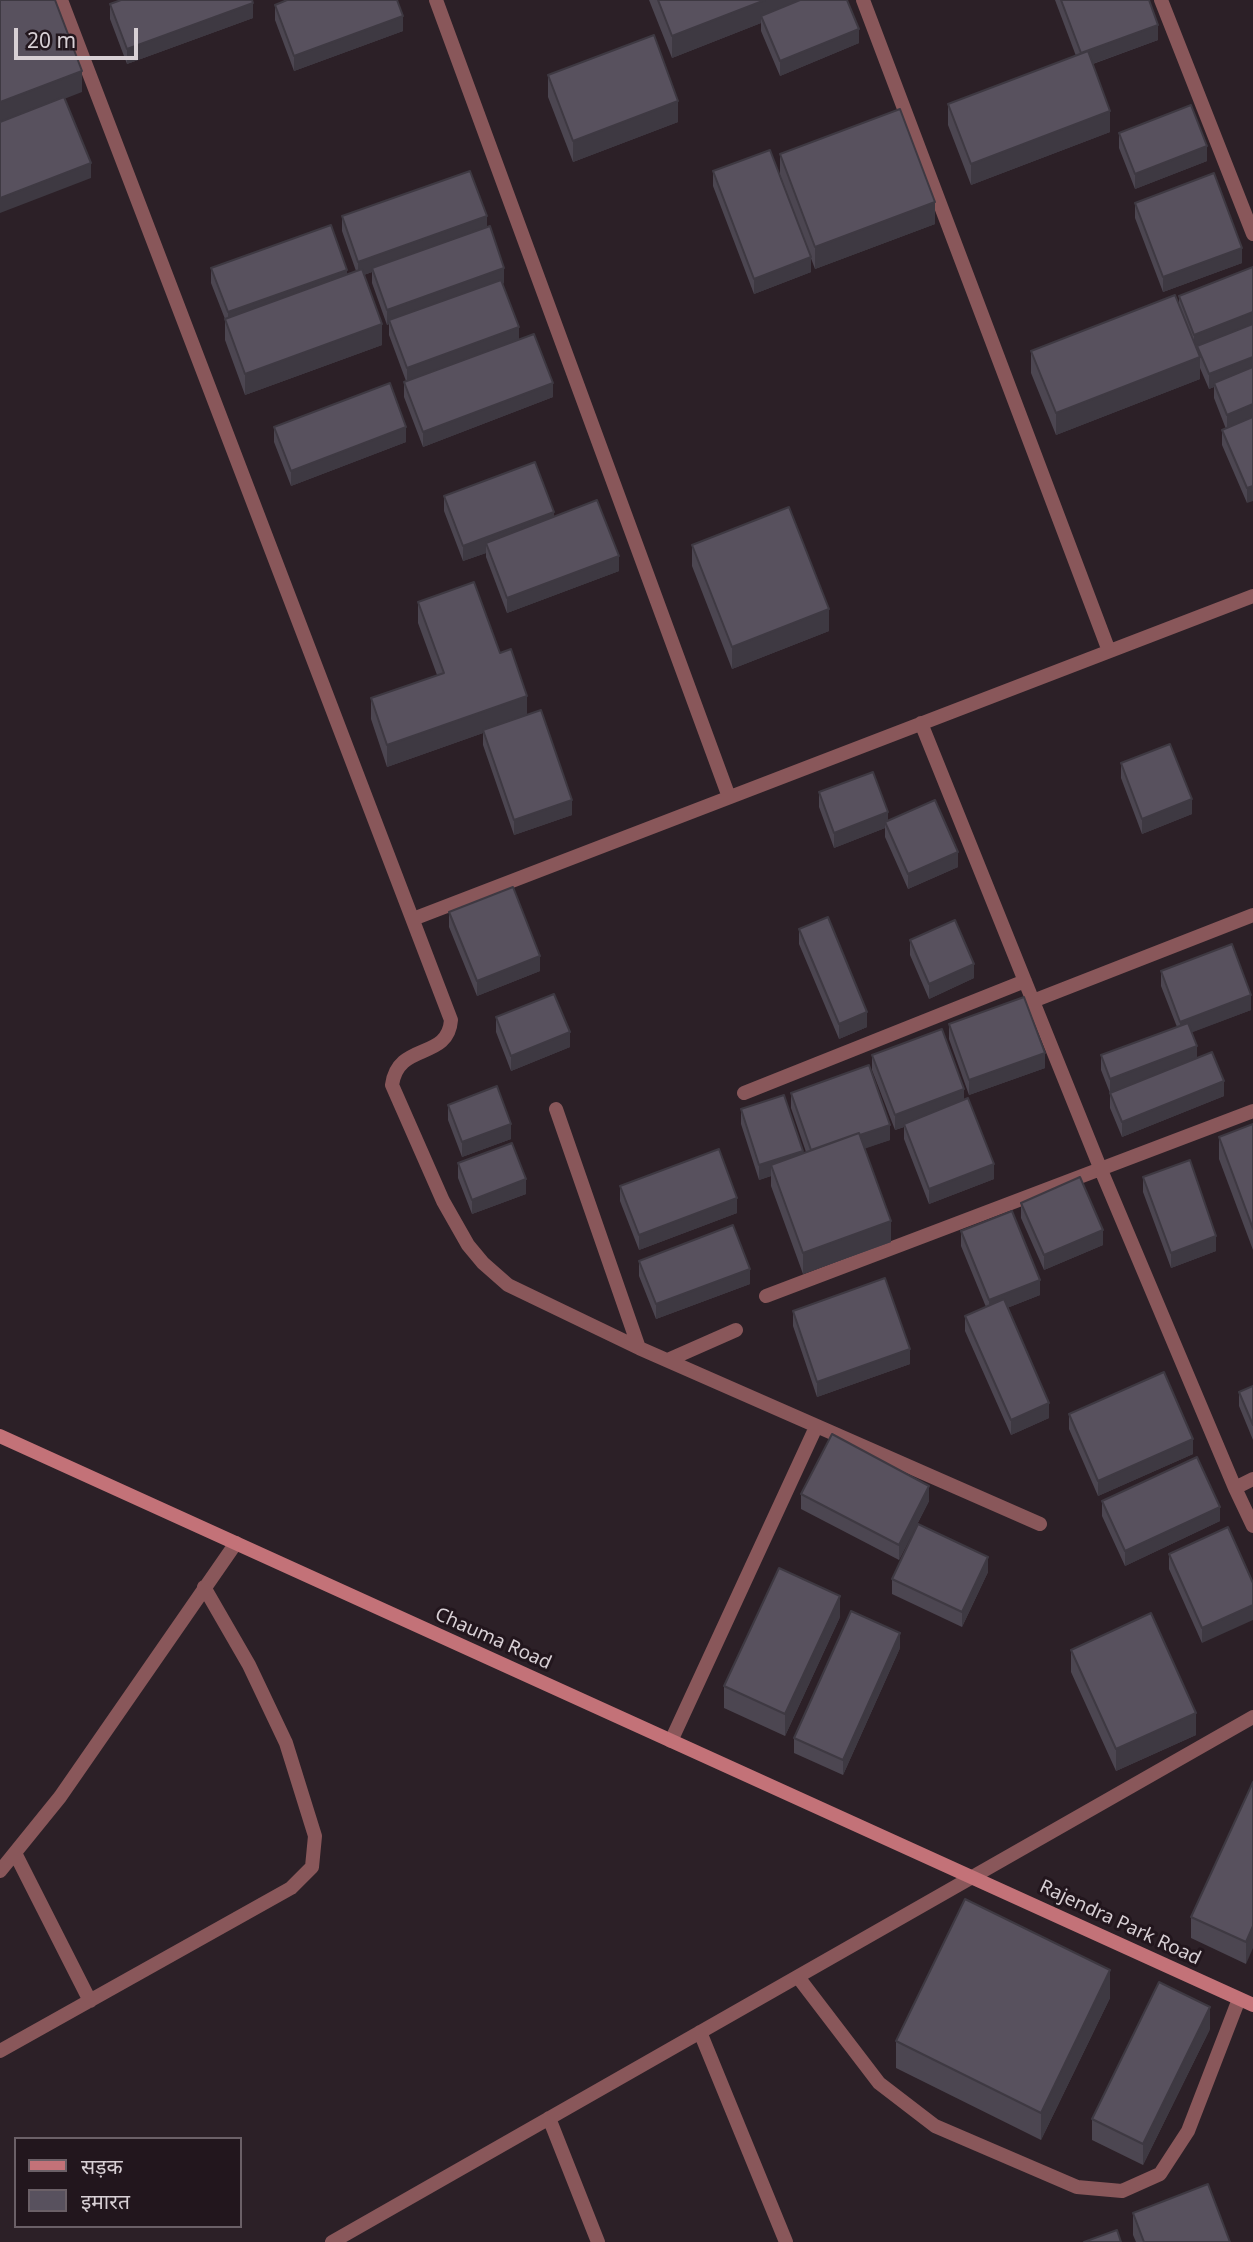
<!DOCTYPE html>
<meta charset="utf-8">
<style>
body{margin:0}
#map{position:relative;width:1253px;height:2242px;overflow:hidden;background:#2c2027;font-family:"Noto Sans","Noto Sans Devanagari",sans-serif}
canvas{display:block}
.legend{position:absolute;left:14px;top:2137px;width:228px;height:91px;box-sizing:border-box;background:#22161d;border:2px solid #6b6067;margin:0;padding:9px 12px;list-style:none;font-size:21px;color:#d8d0d5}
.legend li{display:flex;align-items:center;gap:14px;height:35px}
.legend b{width:35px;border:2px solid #6b6067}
.scale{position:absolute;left:14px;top:28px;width:124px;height:32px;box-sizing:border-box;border:4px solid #d8d0d5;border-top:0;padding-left:9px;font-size:21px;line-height:24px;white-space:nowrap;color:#d8d0d5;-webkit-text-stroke:5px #22161d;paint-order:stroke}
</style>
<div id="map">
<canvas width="1253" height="2242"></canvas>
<ul class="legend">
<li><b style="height:9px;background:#c37278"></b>सड़क</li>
<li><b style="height:19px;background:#58515e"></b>इमारत</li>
</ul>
<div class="scale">20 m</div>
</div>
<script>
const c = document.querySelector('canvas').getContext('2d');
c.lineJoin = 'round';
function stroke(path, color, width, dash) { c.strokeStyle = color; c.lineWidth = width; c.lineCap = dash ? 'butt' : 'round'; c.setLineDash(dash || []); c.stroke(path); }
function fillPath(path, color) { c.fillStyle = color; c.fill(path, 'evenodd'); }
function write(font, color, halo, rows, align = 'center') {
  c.font = font + ' "Noto Sans",sans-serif'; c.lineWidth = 6; c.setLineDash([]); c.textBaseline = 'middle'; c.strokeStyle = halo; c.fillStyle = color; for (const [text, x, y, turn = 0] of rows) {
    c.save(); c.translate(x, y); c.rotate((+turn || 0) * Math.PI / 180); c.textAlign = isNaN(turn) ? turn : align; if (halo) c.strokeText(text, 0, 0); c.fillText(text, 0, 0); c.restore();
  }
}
stroke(new Path2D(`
 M61 0 451 1020C448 1061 398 1041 392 1085L443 1201 468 1245 483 1263 508 1285 639 1348 1040 1524
 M436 0 729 797
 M863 0 1109 651
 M1161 0 1253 234
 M921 723 1101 1170 1235 1488 1253 1526
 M413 919 1253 596
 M1033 1001 1253 915
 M744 1093 1025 981
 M556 1109 639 1348
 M766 1296 1253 1111
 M668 1360 736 1330
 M1235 1488 1253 1479
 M671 1741 816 1427
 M15 1853 90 2001
 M0 1871 60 1797 236 1543
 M798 1977 879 2083 935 2126 1077 2187 1122 2191 1160 2174 1188 2131 1239 1999
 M700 2032 786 2242
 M0 2051 291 1888 312 1867 315 1836 286 1743 249 1665 204 1587
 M549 2118 598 2242
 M332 2242 1253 1717`), '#89575a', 14);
stroke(new Path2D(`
 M0 1436 1253 2005`), '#c37278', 14);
fillPath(new Path2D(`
 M649 0H847L859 43 780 76 761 31V23L672 58Z
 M1055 0H1149L1158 40 1093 64 1110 132 971 185 948 125V104L1076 56Z
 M110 4 253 18 127 64 110 19Z
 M275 5 403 31 294 71 275 20Z
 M548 75 678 122 573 162 548 97Z
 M1119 133 1207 161 1135 189 1119 148Z
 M780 154 935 224 815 269 780 175Z
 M713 171 811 272 754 294 713 186Z
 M1135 203 1242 263 1163 292 1135 218Z
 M342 216 487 227 504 283 502 284 519 339 553 397 423 447 404 397V382L406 381 389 335V324L387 325 372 283V272L364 275 382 345 245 395 225 340V319L211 283V268L347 274 356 271 342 231Z
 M1253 267 1247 503 1222 445V430L1226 429 1214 398V387L1209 389 1200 368V379L1056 435 1031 373V351L1179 304V296Z
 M274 427 406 442 291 486 274 442Z
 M444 496 554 516 619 571 507 613 486 557V553L463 561 444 511Z
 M692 545 829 631 732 669 692 566Z
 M418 602 500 653 572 815 514 835 483 745V733L387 767 371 719V698L437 675 418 623Z
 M1121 763 1192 814 1142 834 1121 778Z
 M819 792 888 821 958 867 908 889 885 837V828L834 848 819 807Z
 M449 912 540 971 477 996 449 927Z
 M799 929 867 1027 839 1039 799 944Z
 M910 940 974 978 929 999 910 955Z
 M1161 971 1251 1010 1192 1032 1197 1058 1224 1096 1122 1137 1110 1108V1093L1101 1070V1055L1177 1027 1161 986Z
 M496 1017 570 1047 511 1071 496 1032Z
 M949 1024 1045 1068 969 1095 949 1039Z
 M872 1055 964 1100 994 1179 929 1204 904 1139V1127L895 1130 872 1070Z
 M791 1093 890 1140 865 1148 891 1242 803 1274 771 1186V1176L759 1180 741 1124V1109L803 1153 806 1152 791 1108Z
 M448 1105 511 1139 462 1157 448 1120Z
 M1253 1124V1250L1219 1159V1137Z
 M458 1163 526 1194 472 1214 458 1178Z
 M1143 1177 1216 1251 1171 1268 1143 1192Z
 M620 1186 737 1213 639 1250 620 1201Z
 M1021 1203 1103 1245 1044 1270 1021 1218Z
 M961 1231 1040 1295 1007 1308 1049 1418 1011 1435 965 1331V1316L986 1307 961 1246Z
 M639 1261 750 1284 656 1319 639 1276Z
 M793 1311 910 1364 817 1397 793 1326Z
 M1253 1386V1440L1239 1406V1392Z
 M1069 1414 1193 1454 1098 1496 1069 1429Z
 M801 1494 929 1501 899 1560 801 1509Z
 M1102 1501 1220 1521 1125 1566 1102 1516Z
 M1228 1527 1202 1643 1169 1569V1554Z
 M988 1572 962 1627 892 1594V1579Z
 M840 1617 785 1736 724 1708V1686Z
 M900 1648 843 1775 794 1753V1738Z
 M1071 1650 1196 1735 1116 1771 1071 1672Z
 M1253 1782 1246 1964 1191 1938V1917Z
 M1110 1998 1041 2140 896 2068V2041Z
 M1210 2029 1143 2165 1092 2140V2119Z
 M1133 2213 1230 2242H1136L1133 2235Z`), '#4c4651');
fillPath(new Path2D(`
 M765 0H820L761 16V23L672 58V36Z
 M253 3V18L127 64V49Z
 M403 16V31L294 71V56Z
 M1158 25V40L1081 68V53Z
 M859 29V43L780 76V61Z
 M82 71V92L0 124V102Z
 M678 101V122L573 162V141Z
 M1110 111V132L971 185V164Z
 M1207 146V161L1135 189V174Z
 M91 163V178L0 213V198Z
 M935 202V224L815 269V247Z
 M487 216V231L372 268V272L358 277V262Z
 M1242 248V263L1163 292V277Z
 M811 257V272L754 294V279Z
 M504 268V283L390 324 389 320V324L387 325V310Z
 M347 270V285L228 327V312Z
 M1253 312V327L1197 346V349L1194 350V335Z
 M382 324V345L245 395V374Z
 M519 327V342L407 383V368Z
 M1200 357V379L1056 435V413Z
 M1253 357V372L1214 383V387L1209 389V374Z
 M553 383V397L423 447V432Z
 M1253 404V419L1227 430V415Z
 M406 427V442L291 486V471Z
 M1253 486V501L1247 503V488Z
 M554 512V526L486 543V553L463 561V546Z
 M619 556V571L507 613V598Z
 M829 609V631L732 669V647Z
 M527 696V718L483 730V733L387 767V745Z
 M1192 799V814L1142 834V819Z
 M572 800V815L514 835V820Z
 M888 812V827L885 822V828L834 848V833Z
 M958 852V867L908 889V874Z
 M540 956V971L477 996V981Z
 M974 964V978L929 999V984Z
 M1251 995V1010L1180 1037V1022Z
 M867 1012V1027L839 1039V1024Z
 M570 1032V1047L511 1071V1056Z
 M1197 1046V1061L1110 1094V1079Z
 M1045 1053V1068L969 1095V1080Z
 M1224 1081V1096L1122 1137V1122Z
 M964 1089V1104L904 1124V1127L895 1130V1115Z
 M511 1124V1139L462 1157V1142Z
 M890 1125V1140L812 1167V1152Z
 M803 1151V1166L771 1165V1176L759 1180V1165Z
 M994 1164V1179L929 1204V1189Z
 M526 1179V1194L472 1214V1200Z
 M737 1198V1213L639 1250V1235Z
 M891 1221V1242L803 1274V1253Z
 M1103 1230V1245L1044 1270V1255Z
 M1216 1236V1251L1171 1268V1253Z
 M750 1269V1284L656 1319V1304Z
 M1040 1280V1295L989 1315V1300Z
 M910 1349V1364L817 1397V1382Z
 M1049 1403V1418L1011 1435V1420Z
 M1193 1439V1454L1098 1496V1481Z
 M929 1486V1501L899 1560V1545Z
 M1220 1507V1521L1125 1566V1551Z
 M988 1557V1572L962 1627V1612Z
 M840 1596V1617L785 1736V1714Z
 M1253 1605V1620L1202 1643V1628Z
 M900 1633V1648L843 1775V1760Z
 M1196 1713V1735L1116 1771V1749Z
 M1253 1926V1948L1246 1964V1942Z
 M1110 1970V1998L1041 2140V2113Z
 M1210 2007V2029L1143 2165V2144Z`), '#3e3942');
const building = new Path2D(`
 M0 0H55L82 71 0 102Z
 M121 0H252L253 3 127 49 110 4Z
 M287 0H397L403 16 294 56 275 5Z
 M658 0H765L672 36Z
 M800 0H847L859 29 780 61 761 16Z
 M1061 0H1149L1158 25 1081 53Z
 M654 35 678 101 573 141 548 75Z
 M1088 51 1110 111 971 164 948 104Z
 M64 97 91 163 0 198V122Z
 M1191 105 1207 146 1135 174 1119 133Z
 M900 109 935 202 815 247 780 154Z
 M770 150 811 257 754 279 713 171Z
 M470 171 487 216 358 262 342 216Z
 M1214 173 1242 248 1163 277 1135 203Z
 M331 225 347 270 228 312 211 268Z
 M490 226 504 268 387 310 372 268Z
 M1253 267V312L1194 335 1179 296Z
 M362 269 382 324 245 374 225 319Z
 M501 280 519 327 407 368 389 320Z
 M1175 295 1200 357 1056 413 1031 351Z
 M1253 324V357L1209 374 1197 346Z
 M534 334 553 383 423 432 404 382Z
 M1253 367V404L1227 415 1214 383Z
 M390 383 406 427 291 471 274 427Z
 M1253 417V486L1247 488 1222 430Z
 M535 462 554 512 463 546 444 496Z
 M597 500 619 556 507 598 486 543Z
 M789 507 829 609 732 647 692 545Z
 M474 582 500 653 511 649 527 696 387 745 371 698 444 673 418 602Z
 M541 710 572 800 514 820 483 730Z
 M1170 744 1192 799 1142 819 1121 763Z
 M873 772 888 812 834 833 819 792Z
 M935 800 958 852 908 874 885 822Z
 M513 887 540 956 477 981 449 912Z
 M828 917 867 1012 839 1024 799 929Z
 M955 920 974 964 929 984 910 940Z
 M1232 944 1251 995 1180 1022 1161 971Z
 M554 994 570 1032 511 1056 496 1017Z
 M1024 997 1045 1053 969 1080 949 1024Z
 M1188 1023 1197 1046 1110 1079 1101 1055Z
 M942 1029 964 1089 895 1115 872 1055Z
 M1212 1052 1224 1081 1122 1122 1110 1093Z
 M869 1065 890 1125 860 1135 859 1133 811 1150 791 1093Z
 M497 1086 511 1124 462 1142 448 1105Z
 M784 1095 803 1151 759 1165 741 1109Z
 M968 1098 994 1164 929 1189 904 1124Z
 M1253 1124V1229L1219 1137Z
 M859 1133 891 1221 803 1253 771 1165Z
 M512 1143 526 1179 472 1200 458 1163Z
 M719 1149 737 1198 639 1235 620 1186Z
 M1190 1160 1216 1236 1171 1253 1143 1177Z
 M1080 1177 1103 1230 1044 1255 1021 1203Z
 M1012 1211 1040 1280 989 1300 961 1231Z
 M733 1225 750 1269 656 1304 639 1261Z
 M885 1278 910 1349 817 1382 793 1311Z
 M1004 1299 1049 1403 1011 1420 965 1316Z
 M1164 1372 1193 1439 1098 1481 1069 1414Z
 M1253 1386V1425L1239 1392Z
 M832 1434 929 1486 899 1545 801 1494Z
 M1197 1457 1220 1507 1125 1551 1102 1501Z
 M918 1524 988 1557 962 1612 892 1579Z
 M1228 1527 1253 1583V1605L1202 1628 1169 1554Z
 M779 1568 840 1596 785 1714 724 1686Z
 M851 1611 900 1633 843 1760 794 1738Z
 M1151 1613 1196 1713 1116 1749 1071 1650Z
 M1253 1782V1926L1246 1942 1191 1917Z
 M965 1899 1110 1970 1041 2113 896 2041Z
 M1159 1982 1210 2007 1143 2144 1092 2119Z
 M1208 2184 1230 2242H1144L1133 2213Z
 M1117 2230 1121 2242H1084Z`);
fillPath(building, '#58515e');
stroke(building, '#3e3942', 2);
write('19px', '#d8d0d5', '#22161d', [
 ["Chauma Road",493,1639,24],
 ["Rajendra Park Road",1120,1923,25]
]);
</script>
